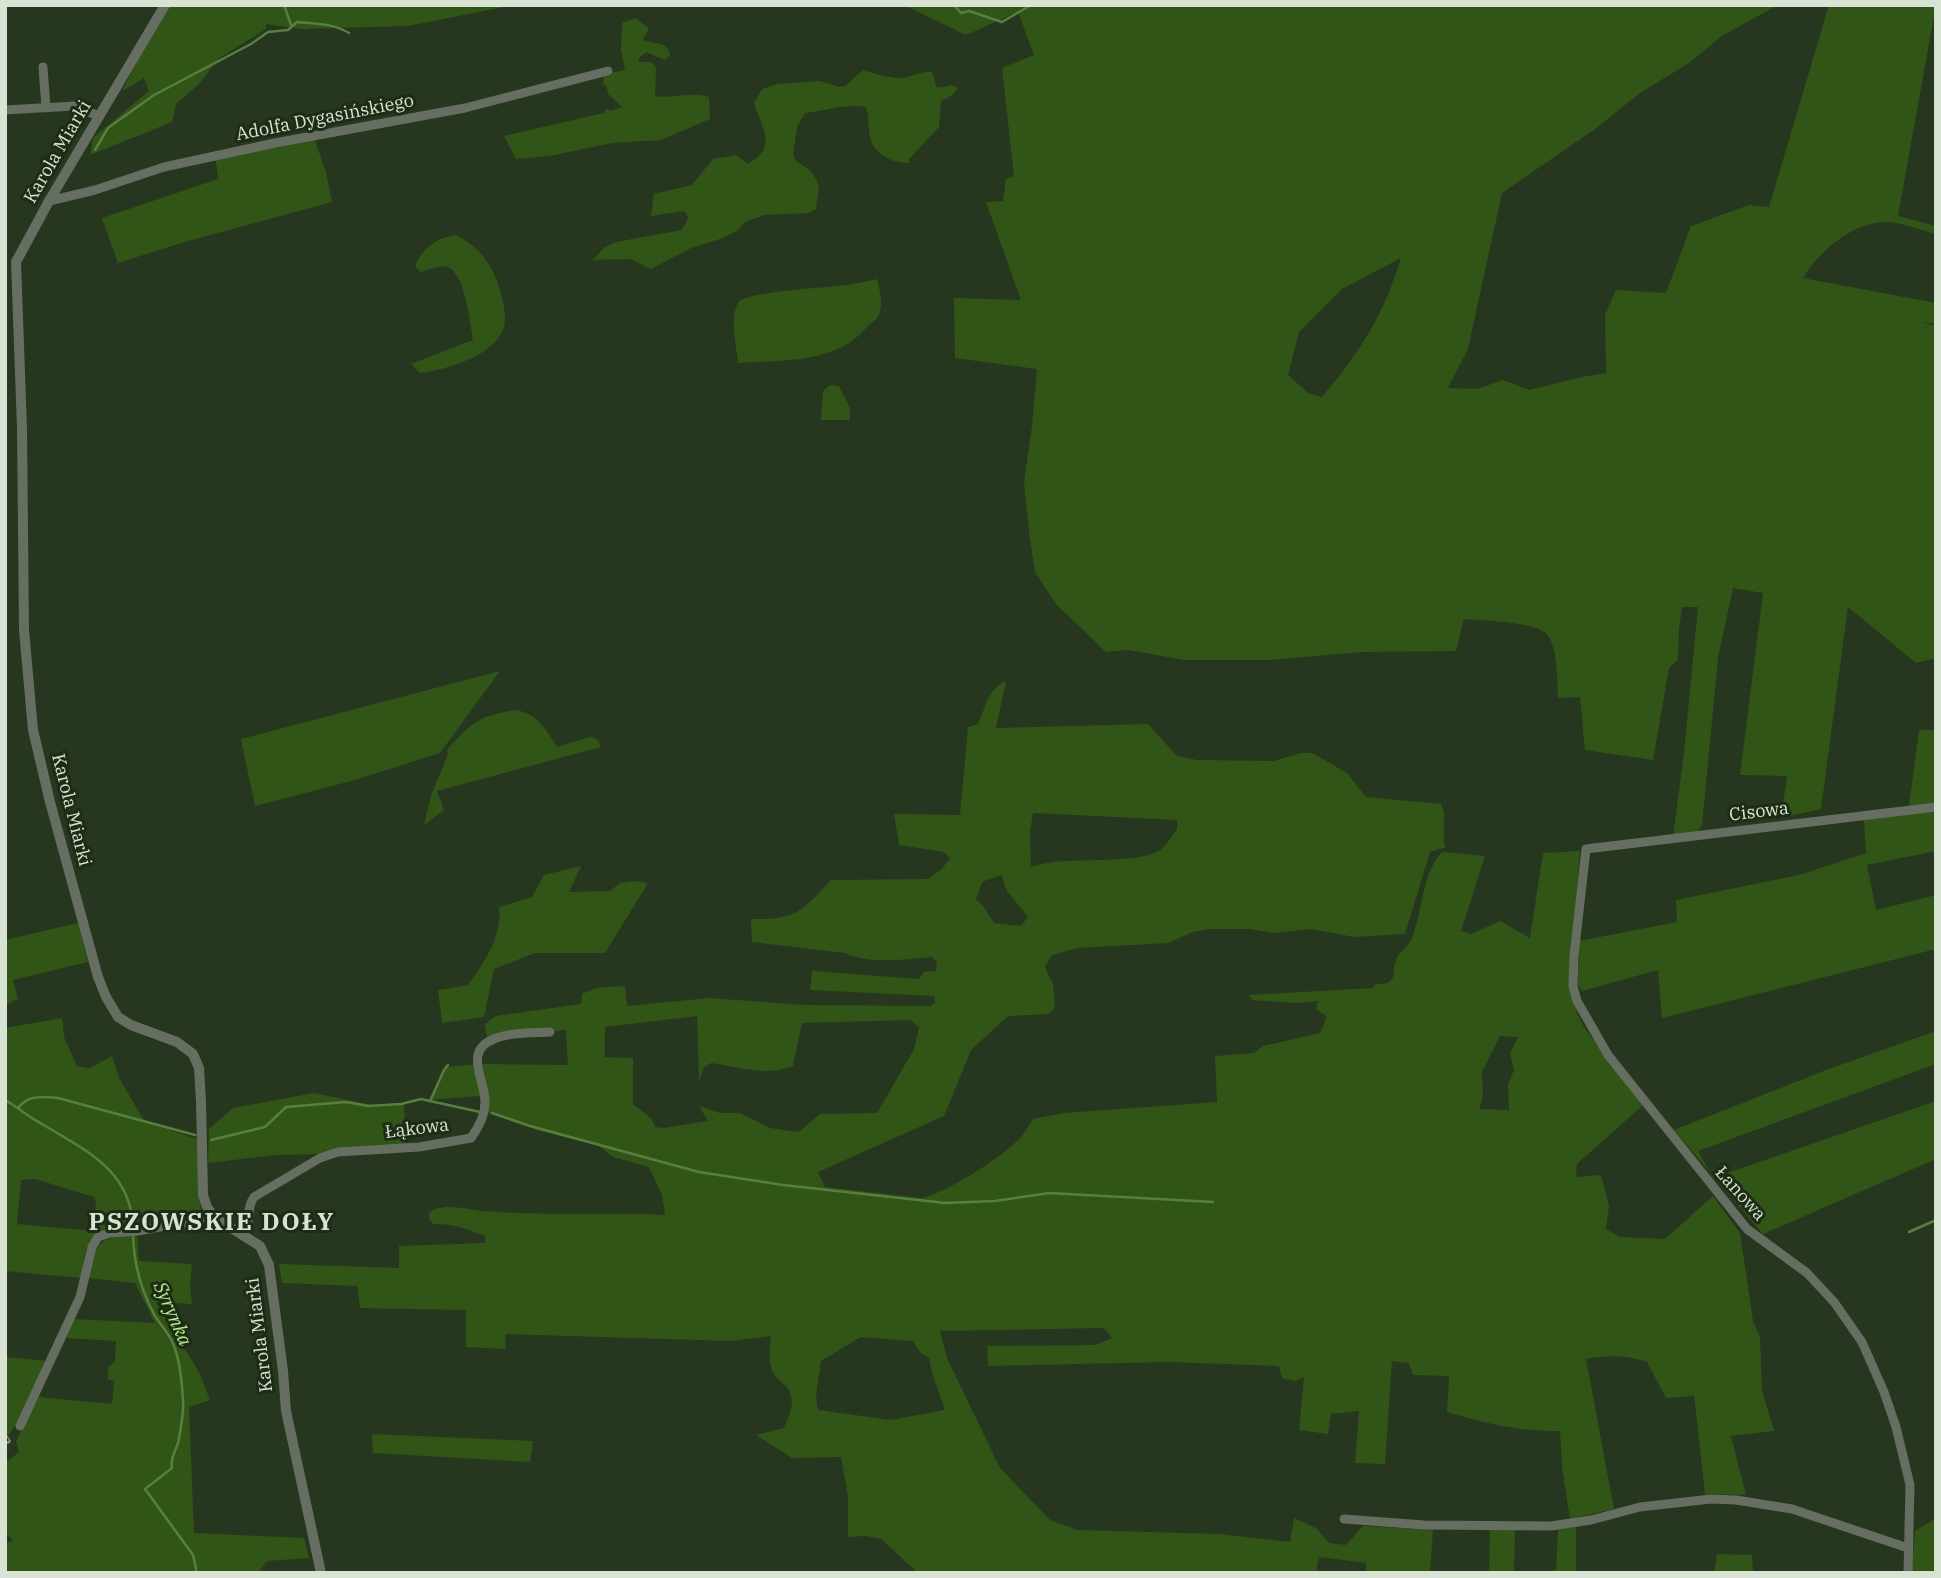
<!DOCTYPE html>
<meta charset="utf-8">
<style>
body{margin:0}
#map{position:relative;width:1941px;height:1578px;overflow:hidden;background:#27361e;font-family:"IBM Plex Serif",serif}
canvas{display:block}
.frame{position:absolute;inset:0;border:7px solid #d9e3d4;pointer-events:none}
</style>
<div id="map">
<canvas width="1941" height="1578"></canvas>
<div class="frame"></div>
</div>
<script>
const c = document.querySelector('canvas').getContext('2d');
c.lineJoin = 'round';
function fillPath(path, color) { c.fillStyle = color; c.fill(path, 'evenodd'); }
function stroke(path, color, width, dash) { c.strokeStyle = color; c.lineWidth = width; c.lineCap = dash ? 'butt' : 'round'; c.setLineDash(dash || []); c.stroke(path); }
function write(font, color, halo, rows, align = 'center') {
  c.font = font + ' "IBM Plex Serif",serif'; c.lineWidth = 6; c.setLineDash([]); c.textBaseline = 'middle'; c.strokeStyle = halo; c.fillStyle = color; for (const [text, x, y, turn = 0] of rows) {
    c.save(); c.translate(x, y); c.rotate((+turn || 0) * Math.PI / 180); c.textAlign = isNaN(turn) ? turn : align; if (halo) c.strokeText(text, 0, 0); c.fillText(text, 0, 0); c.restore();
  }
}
fillPath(new Path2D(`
 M166 5H514L408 26 302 29 266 24V29L218 59 199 84 176 104 172 122 90 155 93 138 149 91 144 78 122 91Z
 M904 5H1778L1722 36 1689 63 1640 93 1595 129 1502 193 1468 349 1448 388 1477 389 1503 380 1529 390 1582 377 1606 373 1605 315 1616 290 1666 293 1691 226 1749 205 1769 207 1829 5H1936L1898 216 1936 226V234C1920 230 1898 221 1882 222 1849 225 1819 252 1803 278L1936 303V324L1922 322 1936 326V658L1916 663 1848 607 1821 809 1781 818 1787 776 1740 775 1763 593 1733 588 1718 658 1702 825 1696 834 1673 836 1684 753 1698 607H1682L1679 630 1678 660 1669 668 1653 760 1585 750 1580 697 1558 698C1557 679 1558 654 1549 637 1541 621 1482 621 1464 619L1456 651 1361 652 1269 660H1185L1128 650 1106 652 1056 604 1035 572 1029 532 1024 482 1032 426 1037 369 955 358 954 298 1021 300 986 202 1003 201 1006 179 1014 176 1002 68 1034 55 1018 12 966 35ZM1401 258C1383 316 1361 351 1322 397L1308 393 1288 375 1299 332 1342 289Z
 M635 18 649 28 643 40C655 45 667 40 670 55L665 60 646 52 638 59 640 62H652L656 68 655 96C672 99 693 91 709 97L710 119 661 140 612 143 550 156 516 159 504 136 604 113 607 108 610 111 622 107 608 94 607 88 603 83 604 74 625 70 621 49 622 23Z
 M863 70C876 74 890 79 904 78 914 76 921 71 932 72L937 88 951 85 958 88 951 96 941 101 939 127 909 159V163C889 163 870 152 869 130 868 121 869 116 866 107 844 103 826 111 805 113L797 127 793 155 797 162 810 170 817 181 819 186 816 209 809 213 764 215 745 222 737 231 720 239 691 248 651 269 630 259 593 260 605 247 616 242 682 230 688 218 685 211 651 216 654 194 692 185 713 159 736 155 748 164C779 146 761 128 754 103L762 89 777 84 820 81 839 87 845 86Z
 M312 132 326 172 332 202 181 243 118 263 102 218 218 179 215 153Z
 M455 235C482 247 495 269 502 297 504 308 508 323 501 334 488 357 445 370 420 373L411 364 473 340C470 323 465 274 448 267 440 264 429 270 421 272L415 267C422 248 435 239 455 235Z
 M877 279C880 290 884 306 878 317 875 321 869 324 866 328 836 364 781 360 738 363 737 347 729 319 738 303 745 291 827 288 845 285 856 284 867 281 877 279Z
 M830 385 839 386 850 408V420H821L823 391Z
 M500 671 440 753 355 780 255 806 241 739Z
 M1006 681 996 728 1148 724 1177 756 1197 760 1274 761 1301 753H1312L1347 773 1366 797 1441 804 1444 813V843L1446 847 1430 852 1405 934 1354 937 1311 929 1276 933 1250 929H1209L1193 932 1168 943 1078 948 1052 955 1045 967 1053 984 1055 1008 1048 1014 1008 1016 971 1050 944 1116 818 1172 825 1187 921 1198C945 1194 1004 1156 1021 1137 1025 1132 1029 1125 1033 1119L1064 1113 1217 1102 1215 1056 1254 1053 1263 1046 1320 1033 1327 1017 1316 1009 1318 1001 1296 1003 1252 1000 1249 995 1373 988 1375 984C1399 985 1391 975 1396 960 1398 952 1409 947 1412 938 1423 910 1421 878 1440 854L1444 852 1485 856 1461 931 1471 934 1500 921 1530 938 1543 853 1580 851 1569 985 1577 1013 1584 1027 1643 1105 1577 1164 1576 1177 1601 1175 1609 1206 1606 1229 1620 1237 1665 1239 1713 1196 1740 1233 1753 1321 1760 1337 1762 1391 1774 1431 1731 1436 1746 1495 1705 1494 1694 1396 1666 1398 1647 1362C1627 1355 1606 1355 1586 1359L1614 1509 1570 1519 1562 1467 1560 1431C1517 1431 1488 1424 1447 1412L1449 1376 1413 1375 1409 1363 1392 1361 1385 1464 1355 1463 1359 1411 1331 1414 1328 1434 1299 1430 1304 1377 1295 1381 1282 1378 1279 1366 1169 1362 988 1366 987 1346 1095 1345 1112 1338 1104 1328 940 1331 947 1358 1000 1468 1050 1520 1078 1530 1219 1534 1290 1542 1294 1518 1316 1528 1329 1543 1346 1545 1363 1526 1433 1530 1430 1573H1366V1563L1319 1557 1316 1573H918L881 1539 866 1536 848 1537V1496L841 1457 792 1458 756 1435 784 1428C790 1415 797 1400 786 1386 781 1381 774 1377 772 1370 768 1359 770 1347 771 1336L731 1341 505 1334 506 1349 466 1347V1310L360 1308 357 1286 282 1283 279 1264 399 1268V1246L485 1243V1236C464 1228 455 1224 433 1224L429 1219V1213C442 1202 466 1209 482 1211 543 1216 604 1212 665 1215L662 1195 649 1167 613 1157 599 1146 537 1130 488 1113 479 1096 431 1100 447 1067 480 1064 568 1065 566 1030 487 1037 485 1024 496 1016 581 1004 582 994 596 988 625 986 627 1006 709 998 806 1005 931 1006 935 1002 934 996 810 990 812 971 919 979 924 972 936 971 937 962 932 957C906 959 870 965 845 953L752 942 751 919C796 920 801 912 831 880L928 879 942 869 950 858 944 852 899 845 894 814 960 815 968 727 978 724C986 708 986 690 1006 681ZM1033 813 1177 820V829C1172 836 1167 845 1160 850 1132 867 1067 854 1031 867L1030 832ZM1001 875 1007 891 1028 917 1021 926 994 923 983 906 976 899 982 882ZM697 1016 699 1082 704 1068 711 1063C738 1067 767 1077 793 1066L802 1023 910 1020 919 1027 914 1049 877 1113 820 1114 799 1132 770 1128 740 1113H720L699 1106 708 1121 664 1128 655 1127 652 1119 633 1104V1058L605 1057V1027ZM1500 1036 1518 1037 1510 1053 1514 1070 1508 1085 1509 1110 1479 1109 1483 1097 1482 1072ZM861 1337 908 1341 912 1340 921 1353 929 1358 932 1373 945 1410 891 1420 818 1410 816 1396 821 1361Z
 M517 710C539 716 546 729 557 747L590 737 597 739 601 747 437 791 444 810 424 825 431 795 448 755 447 750C473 721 478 716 517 710Z
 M1919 730H1936V851L1867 865 1876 910 1936 895V949L1662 1018 1658 970 1582 991 1578 985 1579 941 1677 922 1676 900 1799 875 1866 853 1864 820 1909 806Z
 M581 866 569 892 610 891 620 883 635 881 648 883 605 953H535L494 969 484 1017 442 1023 438 990 468 985C484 963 503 935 499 907L532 897 544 875Z
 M78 923 88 962 13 980 18 999 5 1005V940Z
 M62 1018 64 1037 77 1066 90 1068 112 1056 119 1078 145 1122 197 1139 201 1213 195 1219 118 1229 95 1214 96 1204 94 1197 35 1179 21 1180 17 1224 93 1231 95 1219 111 1230C83 1235 86 1254 81 1278L5 1271V1028Z
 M1936 1031V1064L1698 1151 1713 1178 1936 1101V1159L1763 1234 1674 1130 1826 1070Z
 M314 1093 377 1106 404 1103 406 1146 361 1147 317 1154 276 1155 208 1163 209 1129 233 1108Z
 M137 1234 139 1261 192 1264 190 1285 192 1304 156 1302 199 1372 210 1400 189 1407 194 1533 304 1538 309 1558 267 1561 258 1573H5V1543L13 1541 5 1532V1463L19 1452 16 1442 38 1397 112 1404 114 1381 108 1379V1367L115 1362 116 1341 66 1338 74 1319 155 1323 135 1283 88 1278C98 1240 96 1239 137 1234Z
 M5 1357 49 1361 19 1420 8 1436 5 1431Z
 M372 1434 533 1441 530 1462 373 1453Z
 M1936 1518V1573H1911L1915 1531Z
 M1576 1527V1573H1538L1556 1570 1558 1529Z
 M1490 1528H1515L1514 1573H1489Z
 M1717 1554 1752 1555 1753 1573H1714Z`), '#315517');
stroke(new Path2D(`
 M284 5 291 25
 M954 5 961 13 969 11 1002 22 1031 5
 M95 150 108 128 154 95 251 44 268 32 288 30 297 22C316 24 332 23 349 33
 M431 1099 444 1070 448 1065
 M5 1100C16 1106 26 1115 37 1121 82 1149 132 1168 133 1229
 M18 1108C29 1094 42 1097 58 1098L195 1135
 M492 1113 530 1126 699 1172 783 1185 945 1203 995 1201 1049 1193 1213 1202
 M211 1140 265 1127 286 1107 346 1102 368 1106 401 1104 421 1099 480 1112
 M1909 1232 1936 1220
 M133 1236C134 1263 141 1290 154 1314 160 1325 170 1334 174 1346 180 1361 182 1383 183 1400 184 1414 181 1428 178 1443 175 1452 170 1459 172 1468L145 1489 193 1555 197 1573`), '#587f40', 2.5);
stroke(new Path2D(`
 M43 67 46 108
 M5 110 74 106 99 116
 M49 201 95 190 164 167 275 143 465 108 608 71
 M243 1236C253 1219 245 1210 254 1197L320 1158 338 1152 419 1147 471 1138C479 1127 485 1115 485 1102 485 1079 463 1051 494 1039 511 1032 532 1033 550 1032
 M20 1426 80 1297 92 1247 98 1237 110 1233 138 1231 214 1217
 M1344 1519 1424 1525 1551 1526 1591 1520 1640 1507 1711 1499 1736 1500 1792 1509 1908 1548
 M1908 1573 1910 1485 1896 1427 1884 1392 1862 1342 1834 1302 1807 1273 1747 1229 1608 1055 1577 1001 1573 986 1574 956 1586 849 1936 807`), '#666d61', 9);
stroke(new Path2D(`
 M165 5 49 201 16 262 22 429 24 630 33 730 50 802 98 977 106 997 118 1017 131 1025 177 1042 193 1054 199 1068 201 1101 203 1195 207 1207 214 1217 260 1246 269 1265 283 1371 286 1411 321 1573`), '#666d61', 10);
const rail = new Path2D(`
 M5 1437 8 1441`);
stroke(rail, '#8c9986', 5);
stroke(rail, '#1d2c14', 2.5, [8]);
write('18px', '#d9e3d4', '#1d2c14', [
 ["Adolfa Dygasińskiego",325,118,-11],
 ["Karola Miarki",58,152,-60],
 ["Karola Miarki",71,810,76],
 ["Cisowa",1759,812,-7],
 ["Łąkowa",417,1129,-7],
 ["Łanowa",1740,1194,48],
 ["Karola Miarki",260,1335,-97]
]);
write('italic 19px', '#b4ec93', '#1d2c14', [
 ["Syrynka",172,1314,66]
]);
c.letterSpacing = '2px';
write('bold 24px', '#d9e3d4', '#1d2c14', [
 ["PSZOWSKIE DOŁY",212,1223]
]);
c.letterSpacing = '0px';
</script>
